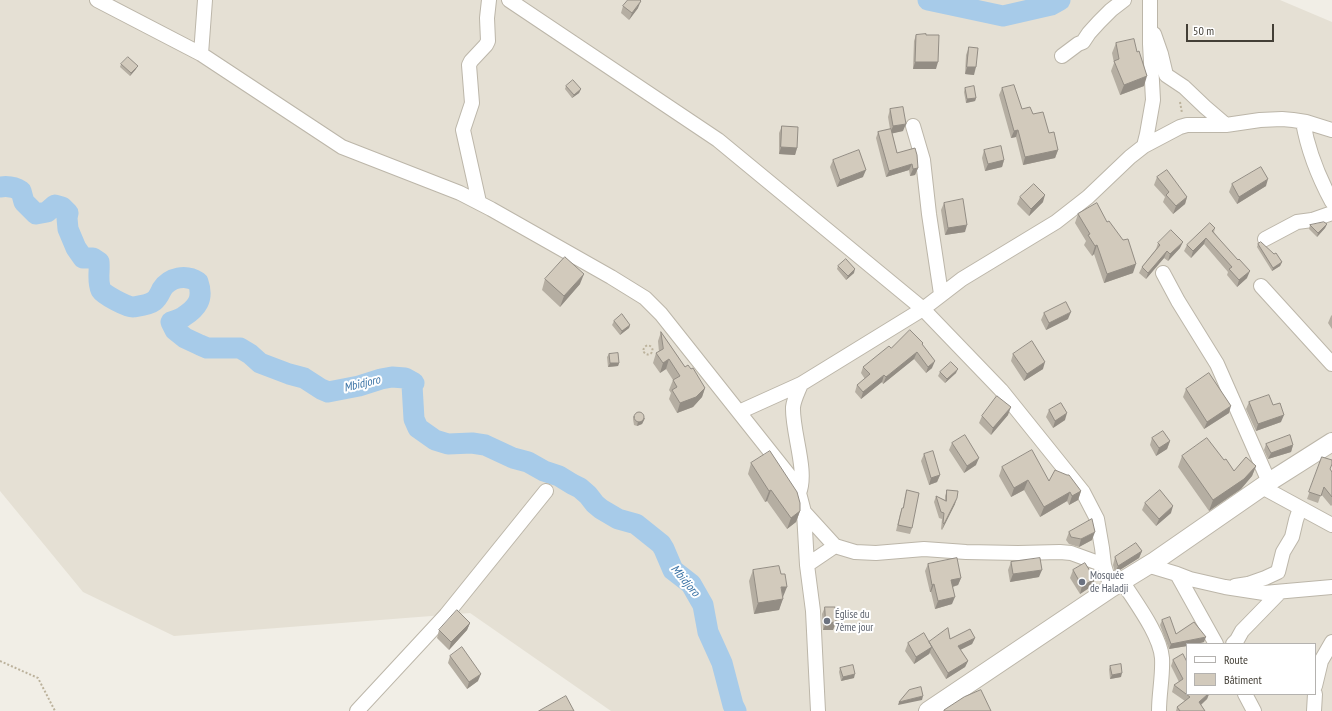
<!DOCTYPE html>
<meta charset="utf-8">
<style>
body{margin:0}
#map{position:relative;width:1332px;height:711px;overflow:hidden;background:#f1eee6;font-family:"PT Sans Narrow",sans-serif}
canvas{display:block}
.legend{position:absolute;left:1186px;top:643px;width:130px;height:52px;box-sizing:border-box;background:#fff;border:1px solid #b4b2af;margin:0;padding:5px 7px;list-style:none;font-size:12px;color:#433f36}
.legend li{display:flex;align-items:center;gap:8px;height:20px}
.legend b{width:20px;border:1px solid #b4b2af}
.scale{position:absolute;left:1186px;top:24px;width:88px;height:18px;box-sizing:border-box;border:2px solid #433f36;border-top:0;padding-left:5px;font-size:12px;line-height:14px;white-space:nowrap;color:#433f36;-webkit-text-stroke:3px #fff;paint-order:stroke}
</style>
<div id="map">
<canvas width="1332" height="711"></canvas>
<ul class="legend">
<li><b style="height:5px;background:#fff"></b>Route</li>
<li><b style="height:11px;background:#d2cabc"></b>Bâtiment</li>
</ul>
<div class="scale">50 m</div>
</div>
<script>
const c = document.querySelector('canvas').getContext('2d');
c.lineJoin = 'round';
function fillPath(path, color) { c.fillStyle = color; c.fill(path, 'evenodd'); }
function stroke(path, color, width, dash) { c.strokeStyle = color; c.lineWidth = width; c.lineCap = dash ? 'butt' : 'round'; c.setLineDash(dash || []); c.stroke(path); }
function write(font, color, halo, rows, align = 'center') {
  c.font = font + ' "PT Sans Narrow",sans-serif'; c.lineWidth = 4; c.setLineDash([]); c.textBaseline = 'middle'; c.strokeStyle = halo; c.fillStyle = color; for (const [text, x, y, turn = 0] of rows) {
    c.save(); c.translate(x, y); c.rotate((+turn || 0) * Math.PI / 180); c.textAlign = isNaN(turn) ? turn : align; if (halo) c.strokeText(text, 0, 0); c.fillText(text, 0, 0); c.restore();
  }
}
fillPath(new Path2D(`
 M0 0H1280L1332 22V711H611L470 613 174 636 83 592 0 491ZM1187 644H1315V694H1187Z`), '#e5e0d4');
stroke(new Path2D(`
 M928 0 1003 16 1051 5 1060 0
 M0 187C7 186 15 187 21 191L24 202 36 214 47 212 55 205 62 207 68 213 67 218 68 229 76 248 83 258H93L99 262C100 271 97 281 101 290 104 295 127 307 133 307 139 306 149 305 154 301 158 298 160 293 162 289 170 277 186 274 198 282 204 299 197 308 183 317 179 320 175 320 171 322L175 330 185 338 200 345 207 348H240L250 354 260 363 289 374 304 378 321 389 328 392 359 386 381 379 392 377 405 378 414 383 412 385 414 419 418 428 435 440 448 444 472 443 485 445 513 458 528 462 544 471 559 476 572 484 580 488 588 495 595 504 601 509 618 519 636 524 661 544 664 549 673 570 691 584 703 605 708 632 722 663 733 705 736 711`), '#a7cbe9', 21);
const minor = new Path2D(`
 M97 0 201 54 342 147 460 193 491 209 611 277 645 298 661 314 788 474 799 493 804 512 807 565 813 611 818 711
 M509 0 718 140 923 309 1001 390 1083 492 1097 519 1102 548 1104 565 1111 588
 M1154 34 1161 54 1166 75 1184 87 1205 107 1226 125
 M201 54 205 0
 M1062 56 1078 44 1083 42 1089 33 1099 22 1111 10 1124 0
 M1303 122C1308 151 1318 176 1332 202
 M913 126 923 160 929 214 941 294
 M1144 146 1147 134 1153 100 1150 44V0
 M479 202 463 130 472 103 469 65 471 61 486 45 488 41 487 18 489 0
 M1265 239 1297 222 1312 220 1332 213
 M1163 273 1178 301 1217 364 1269 482
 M1261 286 1332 364
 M739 412 801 384 923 309 962 279 1056 222 1088 197 1130 157 1144 146 1180 127 1187 125H1226L1260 120 1282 119 1293 120 1306 122 1332 130
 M1262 487 1332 525
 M799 493C808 471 792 432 793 407 794 399 798 392 801 384
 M804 512 835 546 855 552 876 553 924 549 966 552 1018 553 1060 552 1071 553 1104 565
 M807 565 835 546
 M1147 565 1177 574 1190 579 1225 587 1264 593 1332 587
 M1177 574 1216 644
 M1122 581C1135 602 1160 634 1162 658 1163 676 1159 693 1159 711
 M1235 586 1248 584 1265 578 1278 572 1283 552 1292 537 1296 520 1300 508
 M1233 644 1237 640 1242 631 1279 593
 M1315 686 1321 661 1332 642
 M1245 694 1254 711
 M357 711 446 615 546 491
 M1314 711 1315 694`);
const tertiary = new Path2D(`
 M928 711 1111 588 1155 561 1269 482 1332 442`);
stroke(minor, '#bcb6a9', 16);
stroke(tertiary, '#bcb6a9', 20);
stroke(new Path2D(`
 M1180 102 1182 113
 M643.5 350a4.5 4.5 0 1 1 9 0a4.5 4.5 0 1 1-9 0Z
 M0 661 38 678 55 711`), '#bcb29c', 2, [2, 2]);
stroke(minor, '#fff', 14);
stroke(tertiary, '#fff', 18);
fillPath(new Path2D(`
 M623 6 638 8 629 20 621 13Z
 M916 35H926L936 69H913L914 41Z
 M1116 43 1144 86 1120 95 1111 71 1114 63 1112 53Z
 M969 47 974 75 965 74 966 55Z
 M121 64 136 69 130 76 120 67Z
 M566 86 581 89 579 93 572 98 565 89Z
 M965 88 976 98 975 101 966 103 964 92Z
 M1002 88 1022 109 1033 114 1049 133 1058 150 1055 158 1023 165 1016 137 1011 138 999 95Z
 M890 109 903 131 892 133 897 153 918 168 915 175 910 176 909 170 886 177 876 138 878 132 890 129 888 117Z
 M782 126 797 148 795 155 779 154V133Z
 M984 150 1004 160 1002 167 985 171 982 158Z
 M833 160 863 177 837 187 830 167Z
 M1157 177 1187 197 1185 204 1173 214 1163 202 1165 197 1154 185Z
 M1232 184 1266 186 1237 204 1229 192Z
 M1020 197 1043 202 1029 216 1017 204Z
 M944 203 965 232 945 235 941 210Z
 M1078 214 1107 222 1133 273 1104 283 1094 254 1092 256 1084 245 1086 241 1075 223Z
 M1327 224 1325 228 1317 237 1309 229 1310 225Z
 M1215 228 1214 232 1247 278 1237 287 1227 275 1228 272 1204 244 1191 258 1184 251 1187 245Z
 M1158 243 1180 248 1168 261 1164 258 1146 279 1139 273 1142 267 1156 249Z
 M1258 244 1282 262 1280 266 1272 271 1257 247Z
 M838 266 854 273 846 280 837 269Z
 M545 279 580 284 560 307 542 290Z
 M1044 313 1068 319 1046 330 1041 320Z
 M1332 315V329L1328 323 1331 316Z
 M614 321 630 325 629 328 620 335 612 325Z
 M661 332 685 367 705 388 702 397 693 407 677 413 669 399 671 393 669 390 673 380 666 369 660 373 653 363 656 353 659 352 658 341Z
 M922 344 932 368 926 373 914 359 883 384 882 382 861 399 855 392 857 385 865 379 861 373 863 367 891 348Z
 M609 354 619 363 618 366 608 367 607 357Z
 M1013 354 1043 369 1024 381 1011 361Z
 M940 372 956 373 945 383 938 376Z
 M1186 389 1229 413 1204 429 1183 397Z
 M1249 402 1273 405 1281 422 1256 431 1246 409Z
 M1049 410 1065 420 1053 428 1046 417Z
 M1008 415 991 435 979 423 982 416Z
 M634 416 645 418 642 424 637 426 634 425 633 419Z
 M1152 438 1170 441 1167 449 1156 456 1150 445Z
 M952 443 976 465 964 473 949 450Z
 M1266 444 1293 445 1291 452 1268 459 1264 450Z
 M924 454 940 475 937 482 929 485 921 461Z
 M1182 456 1234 471 1256 466 1252 476 1241 489 1209 511 1178 467Z
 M1322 457 1332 472V505L1331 506 1321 494 1318 503 1307 499Z
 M751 463 800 511 796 522 787 529 767 501 765 502 748 474Z
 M1002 467 1049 481 1081 491 1078 500 1069 505 1067 501 1040 517 1024 490 1011 497 999 476Z
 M907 490 912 528 910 534 896 531 900 514 902 508H903L905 496Z
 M947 490 955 504 942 530 941 529 942 519 939 518 934 502 936 496 945 500V496Z
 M1145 503 1171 513 1156 526 1142 510Z
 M1069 532 1092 540 1079 547 1069 544 1066 540Z
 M1142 551 1139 558 1115 573 1113 565 1115 557Z
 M1011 562 1039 577 1010 582 1008 570Z
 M928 564 961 578 958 585 953 587 952 604 935 609 931 592H930L925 571Z
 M753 570 783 597 779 610 754 614 749 581Z
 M1073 570 1092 586 1080 594 1070 578Z
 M825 607 836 622 833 630H823L822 614Z
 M1162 620 1176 634 1204 642 1196 644H1187V646L1169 649 1160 625Z
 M470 623 467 630 449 650 437 638 439 630Z
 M975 638 972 644 960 650 968 661 965 667 946 679 930 653 929 654 914 664 905 651 908 643 929 642Z
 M1183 654 1187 694H1209L1207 699 1201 705 1205 711H1176L1177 707 1185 701 1172 692 1174 685 1179 682 1171 666 1173 660Z
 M450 656 478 681 467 689 448 663Z
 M1110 666 1121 677 1110 679 1109 669Z
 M840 668 854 678 841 681 839 672Z`), '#b5aea2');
fillPath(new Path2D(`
 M641 1 638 8 629 20 632 13Z
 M915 62H938L936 69H913Z
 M138 66 136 69 130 76 131 73Z
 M967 67H976L974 75 965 74Z
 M1147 76 1144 86 1120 95 1124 85Z
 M581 89 579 93 572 98 574 95Z
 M976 98 975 101 966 103 967 99Z
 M906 124 903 131 890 134 893 126Z
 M1018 130 1016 137 1011 138 1014 131Z
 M781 147 797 148 795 155 779 154Z
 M1058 150 1055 158 1023 165 1025 157Z
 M1004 160 1002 167 985 171 988 164Z
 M912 164 909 170 886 177 889 171Z
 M918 168 915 175 910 176 913 169Z
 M866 170 863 177 837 187 840 180Z
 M1268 179 1266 186 1237 204 1239 197Z
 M1045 195 1043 202 1029 216 1031 209Z
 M1187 197 1185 204 1173 214 1176 206Z
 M1327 224 1325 228 1317 237 1318 233Z
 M967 225 965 232 945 235 948 228Z
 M1206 238 1204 244 1191 258 1193 251Z
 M1183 242 1180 248 1168 261 1170 254Z
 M1097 245 1094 254 1092 256 1095 246Z
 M1167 251 1164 258 1146 279 1148 273Z
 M1282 262 1280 266 1272 271 1273 268Z
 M1136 264 1133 273 1104 283 1107 274Z
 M855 269 854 273 846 280 848 276Z
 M1250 271 1247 278 1237 287 1239 280Z
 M584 274 580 284 560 307 564 296Z
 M1071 312 1068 319 1046 330 1049 323Z
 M630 325 629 328 620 335 622 331Z
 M917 352 914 359 883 384 886 377Z
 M669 359 666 369 660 373 663 363Z
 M935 361 932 368 926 373 928 367Z
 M1045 362 1043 369 1024 381 1027 374Z
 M610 363H619L618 366 608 367Z
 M958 369 956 373 945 383 947 379Z
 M884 375 882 382 861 399 863 392Z
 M705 388 702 397 693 407 677 413 680 403Z
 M1231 406 1229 413 1204 429 1207 422Z
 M1011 407 1008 415 991 435 993 428Z
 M1067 413 1065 420 1053 428 1055 421Z
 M1284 415 1281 422 1256 431 1258 424Z
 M645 418 642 424 637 426 638 422Z
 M1170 441 1167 449 1156 456 1159 448Z
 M1293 445 1291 452 1268 459 1271 453Z
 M979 458 976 465 964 473 967 466Z
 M1256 466 1252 476 1241 489 1209 511 1213 500Z
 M940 475 937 482 929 485 931 478Z
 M1028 480 1024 490 1011 497 1014 488Z
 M771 490 767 501 765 502 769 491Z
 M1081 491 1078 500 1069 505 1072 496Z
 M1070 492 1067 501 1040 517 1044 507Z
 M957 498 955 504 942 530 944 524Z
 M1173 506 1171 513 1156 526 1159 519Z
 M800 511 796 522 787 529 791 518Z
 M1095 532 1092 540 1079 547 1081 539Z
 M1142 551 1139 558 1115 573 1118 566Z
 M1042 570 1039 577 1010 582 1013 574Z
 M961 578 958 585 948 588 951 580Z
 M1095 579 1092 586 1080 594 1082 586Z
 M934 584 931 592H930L932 585Z
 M781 587H787L783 597Z
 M955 597 952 604 935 609 938 601Z
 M783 599 779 610 754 614 758 603Z
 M836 622 833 630H823L826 623Z
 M470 623 467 630 449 650 451 642Z
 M1206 637 1204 642 1196 644H1187V646L1169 649 1171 644Z
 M975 638 972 644 956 652 958 646Z
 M932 647 929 654 914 664 916 657Z
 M968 661 965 667 946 679 948 673Z
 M1122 673 1121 677 1110 679 1112 675Z
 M481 674 478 681 467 689 469 682Z
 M855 674 854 678 841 681 843 677Z
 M1208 694H1209L1207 699 1197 708 1199 702Z
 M923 696 922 700 898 705 899 702Z`), '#938d84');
const building = new Path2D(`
 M628 0H640L641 1 632 13 623 6Z
 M926 34V35H939L938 62H915L916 35Z
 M1134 39 1137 52 1139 51 1147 76 1124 85 1114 61 1119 59 1116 43Z
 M969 47 978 48 976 67H967Z
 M128 57 138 66 131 73 121 64Z
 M573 80 581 89 574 95 566 86Z
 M1014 85 1022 109 1030 107 1033 114 1043 112 1049 133 1054 132 1058 150 1025 157 1018 130 1014 131 1002 88Z
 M974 86 976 98 967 99 965 88Z
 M903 107 906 124 893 126 890 109Z
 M782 126 798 127 797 148 781 147Z
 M891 129 897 153 915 148 917 155 918 168 913 169 912 164 889 171 878 132Z
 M1001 146 1004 160 988 164 984 150Z
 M859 150 866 170 840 180 833 160Z
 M1261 167 1268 179 1239 197 1232 184Z
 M1167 170 1187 197 1176 206 1166 195 1169 192 1157 177Z
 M1034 184 1045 195 1031 209 1020 197Z
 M963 199 967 225 948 228 944 203Z
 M1097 203 1107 222 1109 221 1123 240 1128 239 1136 264 1107 274 1097 245 1095 246 1088 235 1090 234 1078 214Z
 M1324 222 1327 224 1318 233 1310 225Z
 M1210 223 1215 228 1212 231 1238 260 1239 259 1250 271 1239 280 1229 269 1232 267 1206 238 1193 251 1187 245Z
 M1171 230 1183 242 1170 254 1167 251 1148 273 1142 267 1160 245 1158 243Z
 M1261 242 1274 254 1276 253 1282 262 1273 268 1258 244Z
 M565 257 584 274 564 296 545 279Z
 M846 259 855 269 848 276 838 266Z
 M1066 302 1071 312 1049 323 1044 313Z
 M622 314 630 325 622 331 614 321Z
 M910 330 923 343 922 344 935 361 928 367 917 352 886 377 884 375 863 392 857 385 870 374 863 367 889 346 891 348Z
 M661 332 685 367 688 365 691 369 693 368 705 388 696 397 680 403 672 390 677 387 673 380 680 376 669 359 663 363 656 353 663 349Z
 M1032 341 1045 362 1027 374 1013 354Z
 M618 353 619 363H610L609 354Z
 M951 362 958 369 947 379 940 372Z
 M1209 373 1231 406 1207 422 1186 389Z
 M1269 395 1273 405 1280 403 1284 415 1258 424 1249 402Z
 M997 396 1011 407 993 428 982 416Z
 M1061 403 1067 413 1055 421 1049 410Z
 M634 417a5 5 0 1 1 10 0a5 5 0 1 1-10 0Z
 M1163 431 1170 441 1159 448 1152 438Z
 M965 435 979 458 967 466 952 443Z
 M1290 435 1293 445 1271 453 1266 444Z
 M1207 438 1224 460 1226 459 1234 471 1246 457 1256 466 1244 479 1213 500 1182 456Z
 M1032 450 1049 481 1055 470 1067 475H1069L1081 491 1072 496 1070 492 1044 507 1028 480 1014 488 1002 467Z
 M770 451 797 492 800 503V511L791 518 771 490 769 491 751 463Z
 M933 451 940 475 931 478 924 454Z
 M1322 457 1332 460V464L1330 469 1332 472V497L1324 487 1321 496 1309 492Z
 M907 490 919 493 912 528 898 525 902 508H903Z
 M947 490 958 491 957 498 944 524 943 523 944 513 941 512 936 496 946 501Z
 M1160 490 1173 506 1159 519 1145 503Z
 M1092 519 1095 532 1081 539 1071 537 1069 532Z
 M1136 543 1142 551 1118 566 1115 557Z
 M957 558 961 578 951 580 955 597 938 601 934 584 932 585 928 564Z
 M1040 558 1042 570 1013 574 1011 562Z
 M1085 563 1095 579 1082 586 1073 570Z
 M779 566 781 574H785L787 587H781L783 599 758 603 753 570Z
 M825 607H835L836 622 826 623Z
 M457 610 470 623 451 642 439 630Z
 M1170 617 1176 634 1194 622 1206 637 1171 644 1162 620Z
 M948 628 950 639 970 629 975 638 958 646 968 661 948 673 929 642Z
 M924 633 932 647 916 657 908 643Z
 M462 647 481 674 469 682 450 656Z
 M1183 654 1187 662V694H1208L1199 702 1205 711H1180L1177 707 1190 697 1174 685 1183 679 1173 660Z
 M1121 664 1122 673 1112 675 1110 666Z
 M853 665 855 674 843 677 840 668Z
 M921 687 923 696 899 702 909 690Z
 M981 690 991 711H944V710L964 697Z
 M566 696 574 711H539Z`);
fillPath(building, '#d2cabc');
stroke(building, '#938d84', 1);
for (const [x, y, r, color] of [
 [1082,582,4,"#6b7280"],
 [827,621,4,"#6b7280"]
]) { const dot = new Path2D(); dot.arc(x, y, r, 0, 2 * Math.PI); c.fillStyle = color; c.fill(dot); stroke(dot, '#fff', 1.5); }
write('11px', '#5b616d', '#fff', [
 ["Mosquée",1090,576],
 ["de Haladji",1090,589],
 ["Église du",835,615],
 ["7ème jour",835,628]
], 'left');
write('italic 12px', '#3972a5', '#fff', [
 ["Mbidjoro",362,384,-14],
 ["Mbidjoro",685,581,50]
]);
</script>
